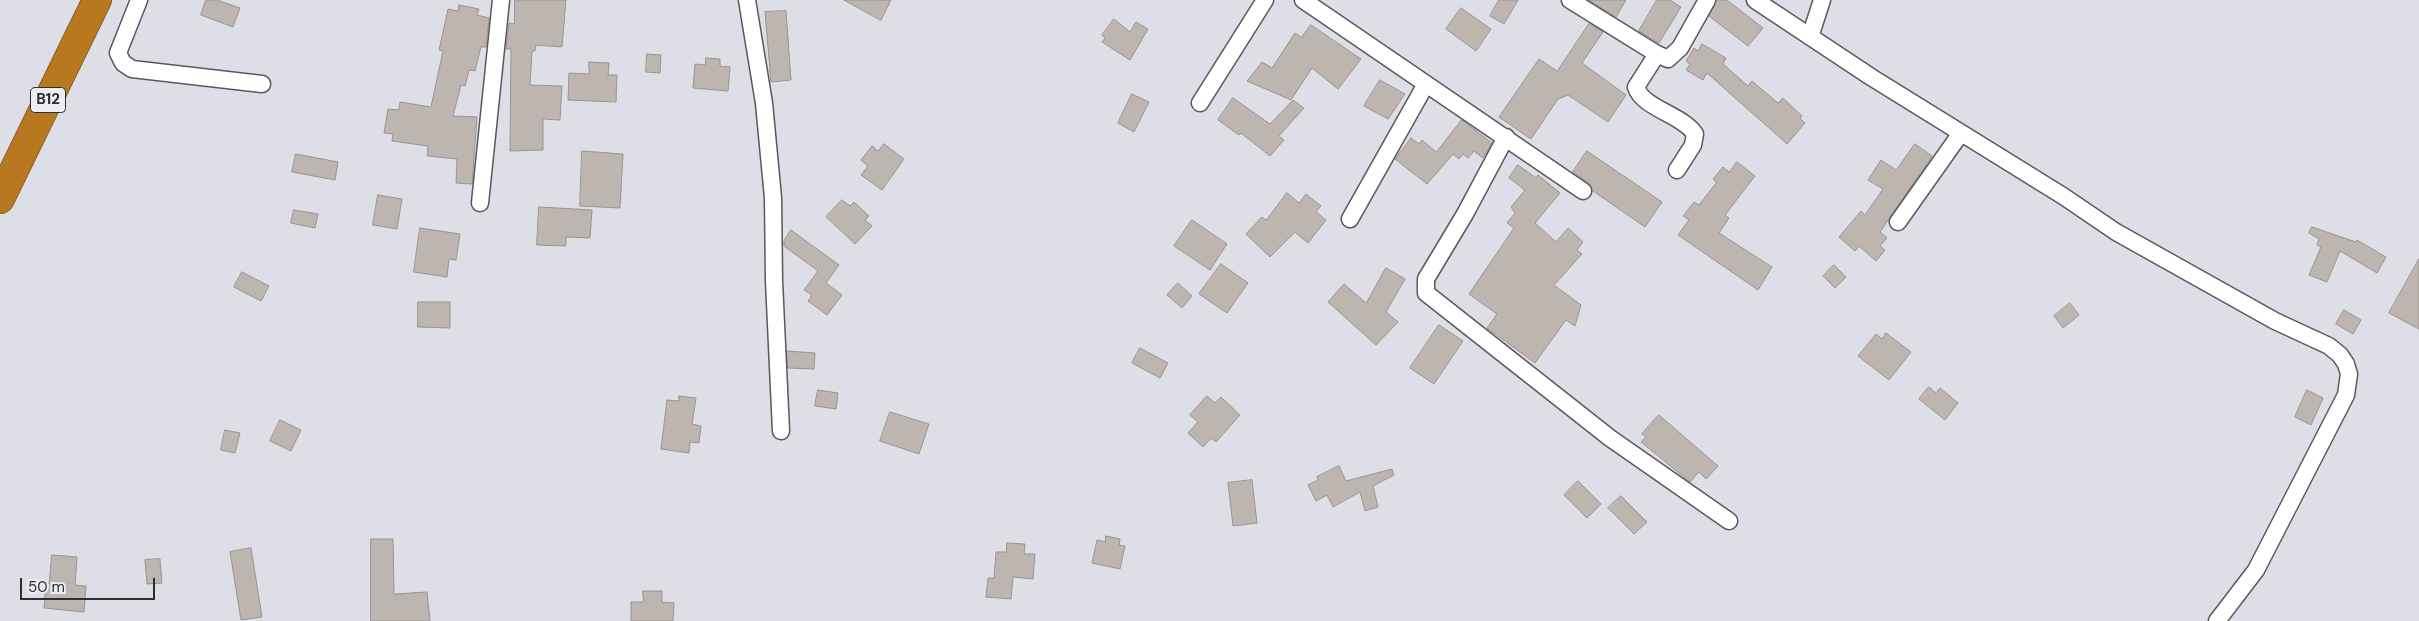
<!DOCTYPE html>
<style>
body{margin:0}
#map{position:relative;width:2419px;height:621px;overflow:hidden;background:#dedee7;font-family:"DM Sans",sans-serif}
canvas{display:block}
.scale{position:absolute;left:20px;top:578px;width:135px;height:22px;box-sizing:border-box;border:2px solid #2d2e31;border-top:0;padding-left:6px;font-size:15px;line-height:18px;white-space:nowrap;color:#2d2e31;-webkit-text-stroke:4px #ebecf4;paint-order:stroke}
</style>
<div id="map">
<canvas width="2419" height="621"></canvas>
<div class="scale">50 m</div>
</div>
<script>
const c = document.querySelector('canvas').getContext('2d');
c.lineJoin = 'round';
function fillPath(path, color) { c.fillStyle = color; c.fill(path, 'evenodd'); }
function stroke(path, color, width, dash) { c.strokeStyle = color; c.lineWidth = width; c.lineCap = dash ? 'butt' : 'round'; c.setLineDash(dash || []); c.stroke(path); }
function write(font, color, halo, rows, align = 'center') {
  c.font = font + ' "DM Sans",sans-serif'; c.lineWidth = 4.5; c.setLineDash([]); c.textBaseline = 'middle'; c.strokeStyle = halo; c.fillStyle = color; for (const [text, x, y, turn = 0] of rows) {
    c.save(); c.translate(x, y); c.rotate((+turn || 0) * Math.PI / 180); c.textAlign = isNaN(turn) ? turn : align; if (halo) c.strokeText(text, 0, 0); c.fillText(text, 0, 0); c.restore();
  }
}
const building = new Path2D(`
 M206 0H217L240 8 233 27 201 15Z
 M515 0H566L562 47 536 45 535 51H532L530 85 562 86 560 120 543 119V150L510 151 511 49H506L509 23 514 24Z
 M844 0H891L881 20Z
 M1499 0H1518L1504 24 1490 16Z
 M1589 0H1626L1616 17Z
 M1657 0H1670L1681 7 1659 43 1639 31Z
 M1717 0H1727L1763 28 1748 46 1709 16Z
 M459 5 479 9 477 15 489 18 486 47H481L475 71 469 70 465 86 461 85 453 116 477 117 472 184 456 183 457 159 427 156 428 146 392 141 393 134 384 133 388 109 399 110 400 102 431 107 443 51 439 50 448 9 458 11Z
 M1461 8 1491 29 1476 51 1446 29Z
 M786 11 791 80 771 82 765 12Z
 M1114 19 1130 32 1136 22 1148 29 1130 60 1102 42 1105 38 1102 35Z
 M1589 24 1603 32 1582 63 1626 95 1608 122 1568 95 1558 99 1531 139 1499 117 1539 59 1557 71Z
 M1311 25 1361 59 1338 89 1312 68 1291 100 1247 81 1262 62 1272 68 1295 33 1301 37Z
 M1702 44 1726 58 1723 64 1748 86 1752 81 1778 103 1783 98 1802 116 1800 119 1805 123 1787 144 1707 73 1703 80 1686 70 1690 64 1686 61 1694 48 1698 51Z
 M647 54 661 55 660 73 646 72Z
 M706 58 720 59V66L730 67 728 91 693 88 695 64 705 65Z
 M589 62 609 63 608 75H617L616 102 568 100 569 73 589 74Z
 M1380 80 1405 94 1388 119 1364 106Z
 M1132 94 1149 102 1134 132 1118 123Z
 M1233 98 1270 124 1293 100 1304 108 1279 136 1284 140 1270 156 1241 133 1239 135 1218 120Z
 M1462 120 1492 143 1483 158 1474 151 1468 158 1463 154 1459 159 1453 154 1427 184 1395 159 1411 138 1419 144 1422 140 1436 152Z
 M884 144 904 159 882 190 861 175 868 166 861 160 872 146 878 151Z
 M1915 144 1932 156 1880 232 1887 238 1880 246 1885 250 1876 261 1859 246 1855 251 1839 237 1861 211 1865 215 1883 189 1868 180 1881 160 1896 170Z
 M582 151 623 154 620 208 580 206Z
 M1587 151 1662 202 1645 227 1593 191 1589 183 1573 172Z
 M296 154 338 162 335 180 292 172Z
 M1737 162 1755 176 1725 215 1729 218 1719 233 1772 267 1758 290 1678 235 1689 220 1683 216 1694 202 1699 205 1717 182 1713 179 1723 167 1729 172Z
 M1518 165 1536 178 1538 175 1560 193 1535 223 1556 242 1568 228 1583 242 1577 250 1582 254 1554 285 1581 305 1575 326 1566 320 1535 363 1487 328 1497 314 1469 294 1514 228 1507 223 1515 213 1511 207 1525 190 1509 178Z
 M1287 193 1299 203 1306 194 1321 206 1316 212 1326 220 1308 243 1295 232 1270 257 1246 234 1262 217 1266 220Z
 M378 195 402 199 397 229 373 225Z
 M842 200 850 206 854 202 869 216 865 220 872 226 855 244 826 217Z
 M539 207 592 210 590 238 566 237V246L537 245Z
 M294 210 318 214 315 228 291 223Z
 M1192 220 1227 244 1210 270 1174 246Z
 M2312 227 2356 242 2357 240 2386 257 2377 273 2340 251 2327 282 2309 275 2321 247 2317 245 2319 239 2309 233Z
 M420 228 460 234 456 260 449 259 447 277 414 272Z
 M791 230 839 265 826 283 842 295 827 315 808 301 812 295 804 290 818 271 784 246V241Z
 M2419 259V329L2389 313Z
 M1221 264 1248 283 1227 313 1199 294Z
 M1834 265 1846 277 1835 288 1823 276Z
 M1386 268 1405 279 1386 312 1398 322 1376 345 1328 302 1344 284 1366 303Z
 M242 272 269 286 261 301 234 287Z
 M1178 283 1192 296 1182 308 1167 295Z
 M418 302H450V328L418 327Z
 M2070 303 2079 315 2063 328 2054 316Z
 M2344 310 2361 320 2353 334 2336 324Z
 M1439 325 1463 341 1434 384 1410 368Z
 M1886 333 1911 352 1889 380 1858 356 1876 334 1882 339Z
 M1140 348 1168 363 1160 378 1132 363Z
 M787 351 815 353 814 369 788 368Z
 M1929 387 1936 393 1940 388 1958 403 1945 420 1919 399Z
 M818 390 838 393 836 409 815 406Z
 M2307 390 2323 398 2311 425 2295 417Z
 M679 396 696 398 692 424 701 426 699 443 690 442 689 453 661 449 667 400 679 401Z
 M1207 396 1215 403 1221 397 1240 415 1216 442 1211 438 1203 447 1188 433 1198 422 1190 415Z
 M890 412 929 424 919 454 880 441Z
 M1659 415 1718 466 1706 479 1699 472 1690 482 1641 442 1646 437 1642 434Z
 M280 420 301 430 291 451 270 441Z
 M225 430 240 433 235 453 221 450Z
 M1339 466 1346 481 1392 469 1394 475 1373 486 1378 507 1365 511 1360 492 1333 507 1327 495 1316 501 1308 485 1318 480 1317 477Z
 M1252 480 1257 523 1233 526 1228 483Z
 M1578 481 1601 504 1587 518 1564 495Z
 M1621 496 1647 522 1634 534 1608 508Z
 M1106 536 1120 539 1119 545 1125 546 1120 569 1092 563 1097 540 1105 542Z
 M371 539H393L394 594 427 592 430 621H371Z
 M1007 543 1025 544 1024 554H1035L1033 579 1013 577 1011 599 986 597 988 578H994L996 552H1006Z
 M251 548 262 617 241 620 230 552Z
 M52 555 77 557 75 585 86 586 84 612 44 608 46 583H49Z
 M160 559 162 583 147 584 145 560Z
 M643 591H662V602L674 603 673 621H631V602H643Z`);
fillPath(building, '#bdb5b0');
stroke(building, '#9b938e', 1);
const street = new Path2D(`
 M139 0 118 53 123 63 132 69 262 84
 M747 0 764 103 773 198 774 281 781 431
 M1303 0 1583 191
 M1570 0 1657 54 1668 59 1680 48 1707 0
 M1755 0 1871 77 2063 196 2116 232 2275 321 2329 346 2340 355 2346 364 2349 374 2346 395 2256 570 2217 621
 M1810 37 1822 0
 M1657 54 1636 87C1642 108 1683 115 1695 134L1693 145 1677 170
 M1200 103 1265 0
 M1506 137 1465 214 1426 279V293L1610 438 1729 521
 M480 203 501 0
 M1350 219 1426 84
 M1898 222 1961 133`);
const highway = new Path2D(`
 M0 199 97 0`);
stroke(street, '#58585f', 19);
stroke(highway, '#875e25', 30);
stroke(street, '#fff', 16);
stroke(highway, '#b8781f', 28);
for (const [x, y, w] of [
 [48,100,35]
]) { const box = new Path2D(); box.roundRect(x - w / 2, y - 12.5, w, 25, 4); c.fillStyle = '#ebecf4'; c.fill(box); stroke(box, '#2d2e31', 1); }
write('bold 15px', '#2d2e31', null, [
 ["B12",48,100]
]);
</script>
